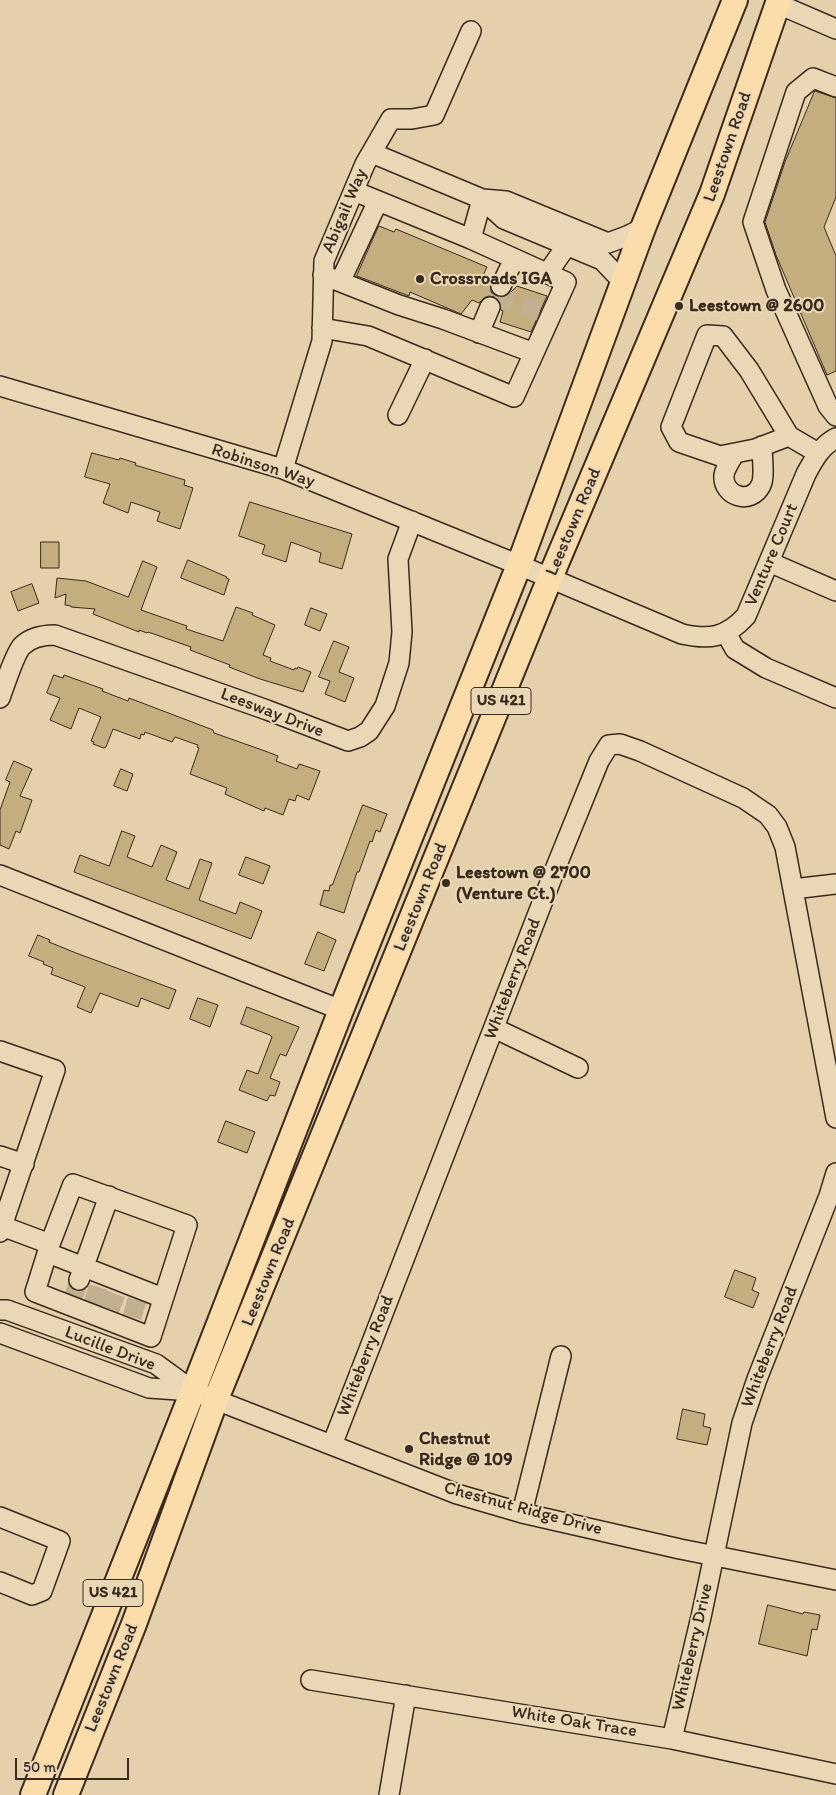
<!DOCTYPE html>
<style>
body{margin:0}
#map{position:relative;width:836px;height:1795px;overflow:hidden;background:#e4d0ab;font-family:Itim,sans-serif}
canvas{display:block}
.scale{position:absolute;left:15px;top:1758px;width:114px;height:22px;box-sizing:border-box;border:2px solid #3b2a1e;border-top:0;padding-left:6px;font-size:15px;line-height:18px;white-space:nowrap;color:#3b2a1e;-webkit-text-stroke:4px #ead7b5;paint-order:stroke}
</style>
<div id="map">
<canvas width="836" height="1795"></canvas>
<div class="scale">50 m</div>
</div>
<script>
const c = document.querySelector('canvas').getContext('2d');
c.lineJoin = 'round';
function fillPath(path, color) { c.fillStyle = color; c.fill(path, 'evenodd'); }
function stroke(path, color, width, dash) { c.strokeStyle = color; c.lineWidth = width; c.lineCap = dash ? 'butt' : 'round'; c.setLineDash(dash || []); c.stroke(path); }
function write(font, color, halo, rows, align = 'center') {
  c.font = font + ' Itim,sans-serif'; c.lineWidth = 4; c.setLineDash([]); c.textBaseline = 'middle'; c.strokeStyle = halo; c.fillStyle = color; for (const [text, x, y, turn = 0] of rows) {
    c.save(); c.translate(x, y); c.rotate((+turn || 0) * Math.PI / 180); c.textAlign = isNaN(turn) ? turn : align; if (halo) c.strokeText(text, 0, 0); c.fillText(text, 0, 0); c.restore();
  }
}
const building = new Path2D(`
 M815 91 836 98V197L824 227 836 256V371L827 375 776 255 765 222 785 162Z
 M379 226 394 232 396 229 487 267 482 278 491 282V292L497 296H507L517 286 547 296 531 332 500 322 503 311 501 310 499 301 494 297 489 296 484 298 479 303 472 300 461 314 410 292 409 296 357 276Z
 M92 453 119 460 120 458 136 463 135 465 185 480 184 485 193 488 180 529 157 521 160 512 131 502 128 513 103 503 110 484 85 477Z
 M250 502 352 534 342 569 319 562 321 553 291 542 286 562 262 554 265 545 239 536Z
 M41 542H59V568H41Z
 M188 560 227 577 226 578 229 579 224 595 181 578Z
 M143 561 157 567 141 610 187 626 186 629 223 641 236 607 253 613 252 615 275 625 263 655 271 658 270 661 294 670 295 668 297 669 298 667 311 672 303 692 260 679 229 667 230 665 190 650 191 647 148 632 147 633 139 630V632L93 614 95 609 71 607V606L65 605 66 594 55 598 57 578 86 581 128 597Z
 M32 584 39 603 18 611 11 592Z
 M311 608 327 614 320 631 305 625Z
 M334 641 349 647 339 672 354 678 345 702 325 694 330 681 319 677Z
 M54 675 63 678 64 675 103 689 102 691 128 701 129 698 213 730 214 733 265 751 278 756 276 761 297 769 299 764 320 771 309 800 297 795 295 801 289 799 283 815 265 808 264 811 225 794 227 788 190 774 199 748 197 747 198 745 175 737 172 742 145 732 144 735 141 734 140 739 113 729 106 747 104 748 93 744 94 742 91 741 101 717 79 708 71 729 50 720 60 698 47 693Z
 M14 761 32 769 20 796 32 800 20 833 16 831 9 849 0 845V810L10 782 6 780Z
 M121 769 133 774 127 791 114 786Z
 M363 805 387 814 380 832 376 830 372 842 370 841 359 872H357L344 913 320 905 324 890 329 891 330 885H332Z
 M122 831 135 836 127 857 152 867 161 845 177 852 166 880 189 889 200 859 212 863 199 900 236 914 240 902 262 911 251 939 74 872 80 855 109 866Z
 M246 857 270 866 263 884 239 875Z
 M318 932 336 940 324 971 305 964Z
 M38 935 50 940 49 942 76 953 176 990 169 1009 141 998 138 1007 100 993 91 1013 77 1007 85 987 51 974 53 968 43 964 44 962 29 956Z
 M198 998 218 1005 210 1027 190 1019Z
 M247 1007 299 1027 286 1056 280 1054 270 1078 280 1082 275 1096 270 1095 267 1101 239 1090 247 1070 258 1074 272 1037 270 1035 241 1024Z
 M226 1121 255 1132 247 1153 218 1142Z
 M735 1270 756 1278 752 1290 759 1293 753 1308 725 1297Z
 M683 1409 705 1414 703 1426 711 1428 707 1445 677 1439Z
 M768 1605 803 1614 804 1612 820 1615 817 1630 812 1629 807 1656 759 1644Z`);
fillPath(building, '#c4ad7e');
stroke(building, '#3b2a1e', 1);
stroke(new Path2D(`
 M495 297 542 312
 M74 1296 79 1280
 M93 1304 98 1287
 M110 1309 116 1294
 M132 1317 137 1300`), '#c2af8f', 19, [19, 9]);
const minor = new Path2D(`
 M778 4 836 29
 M836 87 813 78 796 92 753 222 776 290 828 406 836 416
 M372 153 482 199 504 219 602 260 623 282
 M482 199 506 201 608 243 627 236 643 228
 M471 239 482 199
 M547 274 567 245
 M323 275 399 305 443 319 534 353
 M341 280 378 201
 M501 286 514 259
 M322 328 368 336 514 397 566 282 471 239 354 191
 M479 333 490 307
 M0 386 283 469 519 565 682 634C709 640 726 638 746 616L806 474C814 459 821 446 836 438
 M398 415 425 359
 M789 436 749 370 723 336 707 335 671 427 679 442 720 456 755 449 789 436 818 453
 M734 454C731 460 725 468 724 475 722 496 751 506 761 485 765 477 762 456 762 446
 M283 469 322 341 324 261 365 164 391 119H412L434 115 471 31
 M769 562 836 591
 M726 633 735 649 766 668 836 698
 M0 698C4 687 15 653 22 646 31 637 43 635 55 635L267 710 348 741 360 737 369 731 385 706 399 663 402 632 398 559 412 521
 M0 875 341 1010
 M793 889 836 884
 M494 1028 578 1068
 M0 1051 55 1070 0 1232
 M0 1156 24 1164
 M73 1184 187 1225 151 1337 35 1292 50 1244Z
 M2 1226 50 1244
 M48 1253 163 1298
 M79 1280 109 1196
 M0 1310H7L156 1364 193 1391 457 1494 522 1513 680 1549 836 1580
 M0 1333 149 1388 193 1391
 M332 1445 556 867 599 761 609 745 620 744 640 751 743 798 768 815 777 827 785 847 836 1118
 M522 1513 561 1356
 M0 1517 60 1541 42 1591 32 1595 0 1582
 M311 1680 672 1739 836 1774
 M672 1739 701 1617 742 1423 757 1379 829 1196 836 1173
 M389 1795 406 1695`);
const major = new Path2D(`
 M33 1795 193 1391 341 1010 519 565 643 228 735 0
 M66 1795 134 1624 216 1399 550 578 712 194 779 0`);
stroke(minor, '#3b2a1e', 22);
stroke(major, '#3b2a1e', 28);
stroke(minor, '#ead7b5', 19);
stroke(major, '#fbddab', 24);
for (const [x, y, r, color] of [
 [420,279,5,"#3b2a1e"],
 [679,306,5,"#3b2a1e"],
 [446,883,5,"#3b2a1e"],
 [409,1449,5,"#3b2a1e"]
]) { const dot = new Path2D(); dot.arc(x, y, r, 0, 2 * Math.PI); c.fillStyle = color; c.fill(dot); stroke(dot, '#ead7b5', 2); }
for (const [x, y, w] of [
 [501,701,60],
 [113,1593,60]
]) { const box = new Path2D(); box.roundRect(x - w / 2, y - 13.5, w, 27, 4); c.fillStyle = '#ead7b5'; c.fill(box); stroke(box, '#3b2a1e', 1); }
write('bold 16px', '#3b2a1e', null, [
 ["US 421",501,701],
 ["US 421",113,1593]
]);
write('18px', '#3b2a1e', '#ead7b5', [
 ["Leestown Road",728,147,-71],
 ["Abigail Way",345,211,-67],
 ["Robinson Way",263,466,18],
 ["Leestown Road",574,522,-67],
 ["Venture Court",772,555,-67],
 ["Leesway Drive",272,713,21],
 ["Leestown Road",421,897,-68],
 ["Whiteberry Road",513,979,-69],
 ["Leestown Road",269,1272,-68],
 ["Whiteberry Road",770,1347,-69],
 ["Lucille Drive",110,1349,21],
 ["Whiteberry Road",366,1356,-69],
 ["Chestnut Ridge Drive",523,1509,15],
 ["Whiteberry Drive",693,1647,-77],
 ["Leestown Road",112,1678,-68],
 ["White Oak Trace",574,1722,9]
]);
write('bold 18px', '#3b2a1e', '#ead7b5', [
 ["Crossroads IGA",430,279],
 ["Leestown @ 2600",689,306],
 ["Leestown @ 2700",456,873],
 ["(Venture Ct.)",456,894],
 ["Chestnut",419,1439],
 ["Ridge @ 109",419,1460]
], 'left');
</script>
